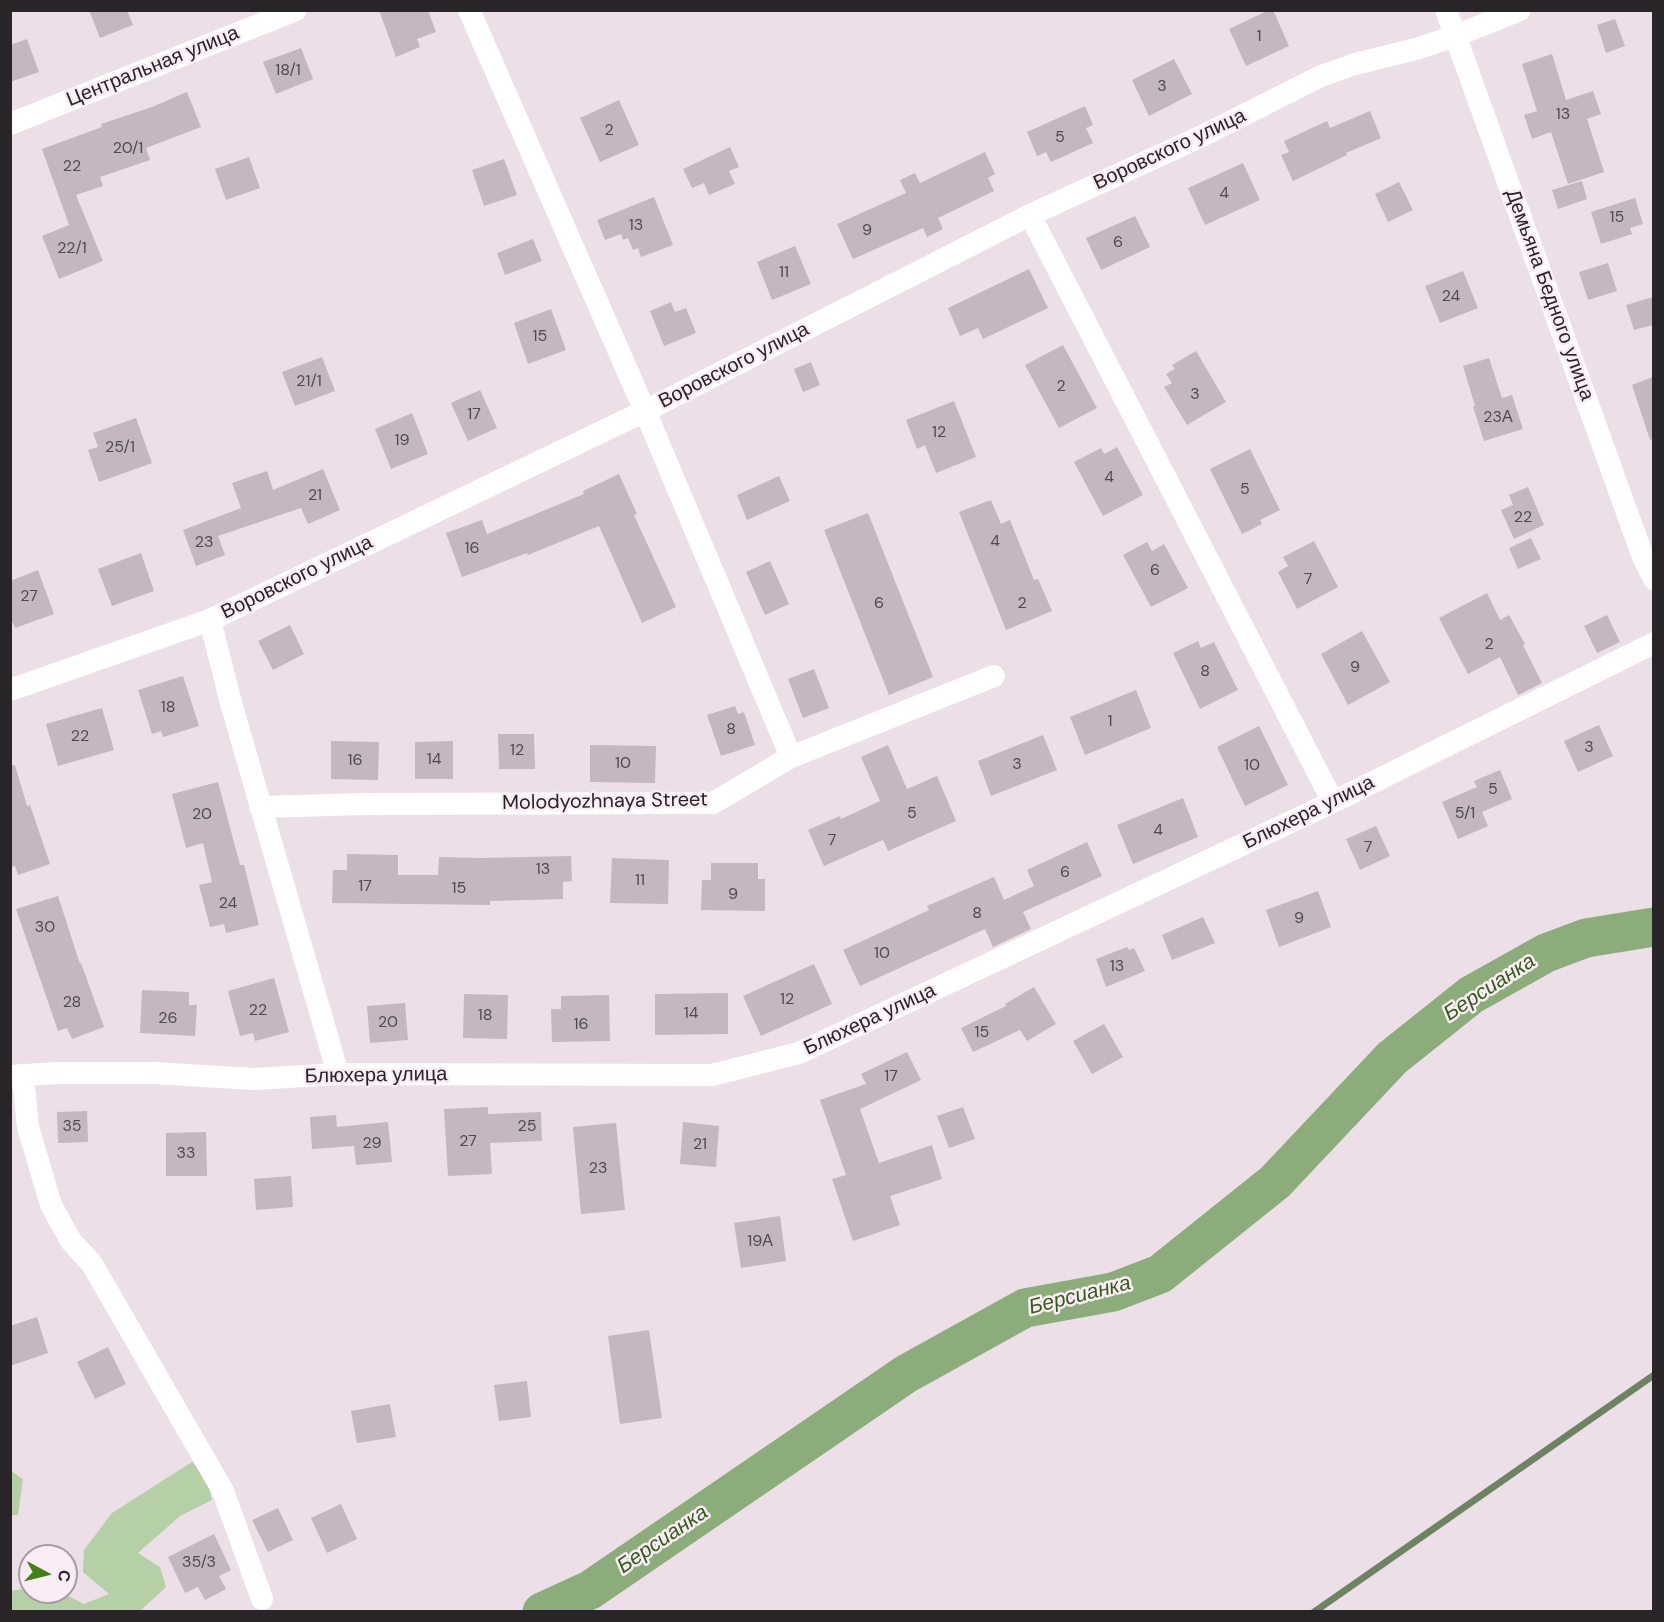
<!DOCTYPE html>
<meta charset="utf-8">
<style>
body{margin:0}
#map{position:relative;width:1664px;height:1622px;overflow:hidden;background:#ecdfe8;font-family:"DM Sans",sans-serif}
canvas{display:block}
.frame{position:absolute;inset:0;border:12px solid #292428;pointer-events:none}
.north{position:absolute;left:18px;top:1544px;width:60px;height:60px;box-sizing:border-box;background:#faecf5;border:2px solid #a69ca3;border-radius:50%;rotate:97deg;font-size:16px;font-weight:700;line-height:24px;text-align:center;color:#292428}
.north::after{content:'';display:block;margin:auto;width:21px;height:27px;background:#447f19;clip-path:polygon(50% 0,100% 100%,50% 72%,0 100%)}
</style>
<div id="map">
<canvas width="1664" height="1622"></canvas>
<div class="frame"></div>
<div class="north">С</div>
</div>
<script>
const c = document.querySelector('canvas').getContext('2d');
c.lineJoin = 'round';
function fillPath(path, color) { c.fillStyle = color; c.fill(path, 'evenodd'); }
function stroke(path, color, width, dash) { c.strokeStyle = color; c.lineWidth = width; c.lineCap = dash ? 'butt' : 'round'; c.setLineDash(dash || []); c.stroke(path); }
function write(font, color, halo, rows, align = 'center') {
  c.font = font + ' "DM Sans",sans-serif'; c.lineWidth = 5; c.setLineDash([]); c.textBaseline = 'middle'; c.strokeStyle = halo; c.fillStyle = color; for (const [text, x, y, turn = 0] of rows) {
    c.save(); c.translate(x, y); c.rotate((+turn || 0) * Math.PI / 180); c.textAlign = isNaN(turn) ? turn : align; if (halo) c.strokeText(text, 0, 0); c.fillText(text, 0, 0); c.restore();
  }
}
fillPath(new Path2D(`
 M192 1462 206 1475 212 1500 180 1516 138 1553 160 1567 166 1587 140 1611H11L10 1591 30 1588V1592H61L84 1604 109 1594 83 1572 84 1550 112 1513Z
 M11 1471 23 1479 18 1515H11Z`), '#b5d0a7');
stroke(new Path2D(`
 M1314 1612 1654 1375`), '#6e8362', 7);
stroke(new Path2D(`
 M542 1612 590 1590 906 1374 1025 1308 1113 1292 1160 1274 1275 1182 1392 1058 1471 995 1546 953 1586 938 1654 927`), '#8cac7b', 39);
fillPath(new Path2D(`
 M89 10H127L133 25 100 38Z
 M379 10H428L436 32 417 39 420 47 396 57Z
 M1269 10H1273L1289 46 1246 66 1229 29Z
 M1615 19 1625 46 1606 53 1597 25Z
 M27 39 39 72 10 82V45Z
 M301 48 313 79 276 94 263 62Z
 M1552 54 1566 100 1593 91 1601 114 1587 119 1604 172 1568 184 1551 132 1532 139 1524 115 1537 111 1522 64Z
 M1174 59 1192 94 1149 116 1132 80Z
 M187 92 201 127 146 148 150 160 100 177 103 186 76 195 103 261 59 279 42 236 69 225 42 149 102 127 101 124 152 107Z
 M619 100 639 145 600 162 580 118Z
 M1085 106 1093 125 1086 128 1093 143 1051 162 1046 152 1037 156 1027 132Z
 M1370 111 1381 138 1346 153 1347 155 1293 181 1281 155 1289 152 1284 141 1327 121 1330 128Z
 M730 147 739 167 729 171 735 184 709 195 704 183 692 188 683 169Z
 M985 152 995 174 988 178 994 191 938 218 943 229 927 237 923 228 853 259 837 224 906 193 900 180 915 173 920 183Z
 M249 157 260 188 226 200 215 169Z
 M504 159 517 195 484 206 472 170Z
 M1243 163 1260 200 1205 225 1188 188Z
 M1582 181 1587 199 1558 209 1552 190Z
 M1399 182 1413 210 1388 222 1375 194Z
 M654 197 673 245 641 257 638 248 633 250 628 238 623 240 621 234 605 240 597 220Z
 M1635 198 1643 224 1630 228 1632 234 1601 244 1591 212Z
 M1135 216 1150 247 1101 270 1086 238Z
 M533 239 542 261 505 275 497 253Z
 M795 246 811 284 772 300 757 262Z
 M1608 263 1617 291 1588 300 1579 272Z
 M1029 269 1048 308 983 339 978 328 960 336 948 308Z
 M1463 271 1478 308 1440 323 1425 286Z
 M1653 297V325L1634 330 1626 305Z
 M671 302 675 312 686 308 696 333 664 346 650 311Z
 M551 309 566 350 528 364 514 323Z
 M1063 345 1097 408 1059 428 1025 365Z
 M1196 351 1226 402 1187 425 1164 387 1172 383 1166 374 1175 369 1172 365Z
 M322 357 335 391 295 406 282 372Z
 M1489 358 1502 398 1512 395 1523 429 1484 441 1473 407 1475 406 1463 366Z
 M811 362 820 385 803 392 794 369Z
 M1653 377V439L1650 440 1632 385Z
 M480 390 497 428 468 441 451 403Z
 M954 401 976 457 936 473 925 445 917 449 906 420Z
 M412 413 428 454 391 469 375 429Z
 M136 418 152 463 99 482 88 450 98 447 93 433Z
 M1117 447 1143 495 1103 516 1074 462 1101 448 1104 454Z
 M1250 449 1280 510 1260 520 1262 524 1242 534 1210 469Z
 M323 469 340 510 308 524 301 508 218 536 225 555 196 566 183 530 241 508 232 483 267 471 273 490Z
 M619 474 637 514 634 515 676 607 642 623 599 526 528 555 527 553 462 577 446 533 482 520 487 534 584 494 583 491Z
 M779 476 790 501 747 520 737 495Z
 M1528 487 1544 525 1514 539 1501 510 1513 505 1509 495Z
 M991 500 1001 524 1010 520 1034 580 1038 579 1052 611 1006 630 959 512Z
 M868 513 933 677 889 695 824 530Z
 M1531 538 1541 559 1518 569 1509 548Z
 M1314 541 1338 587 1297 609 1278 572 1288 566 1283 557Z
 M1147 542 1152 551 1164 544 1188 588 1151 607 1123 555Z
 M141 553 154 591 112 606 98 569Z
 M770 561 789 604 765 615 746 572Z
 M38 570 54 614 15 628 10 617V581Z
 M1487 593 1500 620 1509 615 1525 644 1523 645 1542 683 1518 695 1500 657 1468 674 1439 618Z
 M1607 615 1620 642 1597 653 1584 626Z
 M290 625 304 654 273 670 258 641Z
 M1362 631 1390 682 1348 705 1321 654Z
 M1198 641 1201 648 1214 642 1238 690 1200 709 1173 653Z
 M814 669 829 708 803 718 788 679Z
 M183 676 199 726 163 737 161 731 152 734 138 690Z
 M1136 690 1151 728 1085 755 1070 717Z
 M735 706 738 714 744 712 755 745 721 756 707 715Z
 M102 708 114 750 58 766 46 724Z
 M1599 725 1613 756 1578 772 1564 741Z
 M1259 726 1288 785 1245 806 1217 747Z
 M498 734H534L535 769H499Z
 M1043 735 1057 770 991 796 978 761Z
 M331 741 379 742 378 780 331 779Z
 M453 741V779H415V742Z
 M590 745 656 746 655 783 590 782Z
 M888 745 907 789 937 776 956 821 888 851 883 840 824 866 808 830 840 816 841 819 880 801 861 757Z
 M15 765 27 806 30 805 50 864 18 875 15 866 10 867V766Z
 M1500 770 1512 799 1482 812 1488 826 1458 839 1442 802 1477 787 1474 781Z
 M218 782 240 865H244L259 925 226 933 224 924 210 927 199 885 212 882 203 843 186 848 172 794Z
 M1183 798 1198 837 1133 864 1117 825Z
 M1376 826 1390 856 1360 870 1346 839Z
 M1087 842 1102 876 1023 912 1031 929 993 947 985 929 860 986 843 950 929 910 927 906 994 877 1004 900 1034 886 1027 870Z
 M347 854 398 855V875H438L439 857 482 858 571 856 572 881 563 882V899L490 901V905L332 903 333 870H347Z
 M612 858 669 860 668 904 610 903Z
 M711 863H758V879H765V911L701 910 702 880H711Z
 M1318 891 1331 927 1279 947 1266 910Z
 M58 896 80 964 81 963 104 1027 72 1039 67 1028 58 1031 16 909Z
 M1203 917 1215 943 1172 960 1162 935Z
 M1127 947 1129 950 1134 948 1145 971 1106 987 1096 959Z
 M814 964 832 1004 761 1036 743 996Z
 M274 978 289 1032 255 1041 253 1033 240 1036 228 991Z
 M1034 987 1056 1024 1027 1041 1020 1030 973 1052 961 1028 1006 1006 1005 1004Z
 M142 990 189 992V1005H197L195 1036 140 1033Z
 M728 993V1034L655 1035V994Z
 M464 994 508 995 507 1039 463 1038Z
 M609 995 610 1041 552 1042 551 1009H561V996Z
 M405 1003 408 1040 370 1043 367 1006Z
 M1104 1024 1123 1057 1092 1074 1073 1041Z
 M907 1052 921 1080 860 1109 879 1163 932 1145 942 1179 890 1196 900 1225 853 1241 832 1179 846 1175 820 1100 866 1084 861 1074Z
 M488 1107V1114L541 1112 542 1141 490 1143 492 1174 448 1176 444 1109Z
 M963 1107 975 1139 949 1148 937 1116Z
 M87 1111 88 1142 58 1143 57 1112Z
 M336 1115 337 1127 388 1122 392 1162 356 1165 354 1146 312 1149 310 1117Z
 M683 1122 719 1126 716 1167 680 1164Z
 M616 1123 625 1210 581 1214 573 1127Z
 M206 1132 207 1176H166V1133Z
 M291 1176 293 1207 256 1210 254 1179Z
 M780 1216 786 1261 741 1268 734 1223Z
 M37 1317 48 1353 10 1366V1326Z
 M649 1330 662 1418 620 1424 608 1336Z
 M108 1347 126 1384 95 1399 77 1362Z
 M527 1381 531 1417 499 1421 494 1385Z
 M390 1404 396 1437 357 1443 351 1411Z
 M341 1504 357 1539 327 1553 311 1518Z
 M278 1508 293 1540 268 1552 252 1520Z
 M214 1534 231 1570 219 1576 226 1589 205 1600 198 1587 185 1593 168 1557Z`), '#c4b7c0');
stroke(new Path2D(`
 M469 10 645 411 791 757
 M1446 10 1643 557 1654 579
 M10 124 296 10
 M1030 215 1333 802
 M210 620 231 703 338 1074
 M10 690 210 620 645 411 1030 215 1200 137 1321 76 1355 64 1416 49 1455 36 1520 10
 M260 807 365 804 713 803 791 757 994 676
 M10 1076 57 1073H154L254 1079 338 1074 712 1075 799 1053 1333 802 1654 643
 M23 1076 28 1127 51 1205 71 1241 92 1264 223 1491 262 1599`), '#fff', 22);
write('16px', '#50494e', null, [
 ["1",1259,37],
 ["18/1",288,71],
 ["3",1162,87],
 ["13",1563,115],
 ["2",609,131],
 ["5",1060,138],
 ["20/1",128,149],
 ["22",72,167],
 ["4",1224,194],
 ["15",1617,218],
 ["13",636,226],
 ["9",867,231],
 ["6",1118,243],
 ["22/1",72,249],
 ["11",784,273],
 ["24",1451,297],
 ["15",540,337],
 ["21/1",309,382],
 ["2",1061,387],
 ["3",1195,395],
 ["17",474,415],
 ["23А",1498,418],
 ["12",939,433],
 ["19",402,441],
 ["25/1",120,448],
 ["4",1109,478],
 ["5",1245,490],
 ["21",315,496],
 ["22",1523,518],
 ["4",995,542],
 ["23",204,543],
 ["16",472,549],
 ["6",1155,571],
 ["7",1308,580],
 ["27",29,597],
 ["6",879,604],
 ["2",1022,604],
 ["2",1489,645],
 ["9",1355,668],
 ["8",1205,672],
 ["18",168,708],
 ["1",1110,722],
 ["8",731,730],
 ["22",80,737],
 ["3",1589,748],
 ["12",517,751],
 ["14",434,760],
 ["16",355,761],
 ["10",623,764],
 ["3",1017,765],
 ["10",1252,766],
 ["5",1493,790],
 ["5",912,814],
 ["5/1",1465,814],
 ["20",202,815],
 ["4",1158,831],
 ["7",832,841],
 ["7",1368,848],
 ["13",543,870],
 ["6",1065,873],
 ["11",640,881],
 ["17",365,887],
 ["15",459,889],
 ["9",733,895],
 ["24",228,904],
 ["8",977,914],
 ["9",1299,919],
 ["30",45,928],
 ["10",882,954],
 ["13",1117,967],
 ["12",787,1000],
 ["28",72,1003],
 ["22",258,1011],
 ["14",691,1014],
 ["18",485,1016],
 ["26",168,1019],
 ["20",388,1023],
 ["16",581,1025],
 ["15",982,1033],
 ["17",891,1077],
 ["35",72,1127],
 ["25",527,1127],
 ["27",468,1142],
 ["29",372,1144],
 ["21",700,1145],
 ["33",186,1154],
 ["23",598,1169],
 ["19А",760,1242],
 ["35/3",199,1563]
]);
write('20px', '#292428', '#faecf5', [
 ["Центральная улица",153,67,-22],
 ["Воровского улица",1170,150,-25],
 ["Демьяна Бедного улица",1549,295,70],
 ["Воровского улица",734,366,-27],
 ["Воровского улица",297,578,-26],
 ["Molodyozhnaya Street",605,802,-1],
 ["Блюхера улица",1309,813,-26],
 ["Блюхера улица",870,1020,-25],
 ["Блюхера улица",376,1076,-1]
]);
write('italic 21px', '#345c19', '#faecf5', [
 ["Берсианка",1490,988,-33],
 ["Берсианка",1080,1296,-14],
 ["Берсианка",663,1540,-34]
]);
</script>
